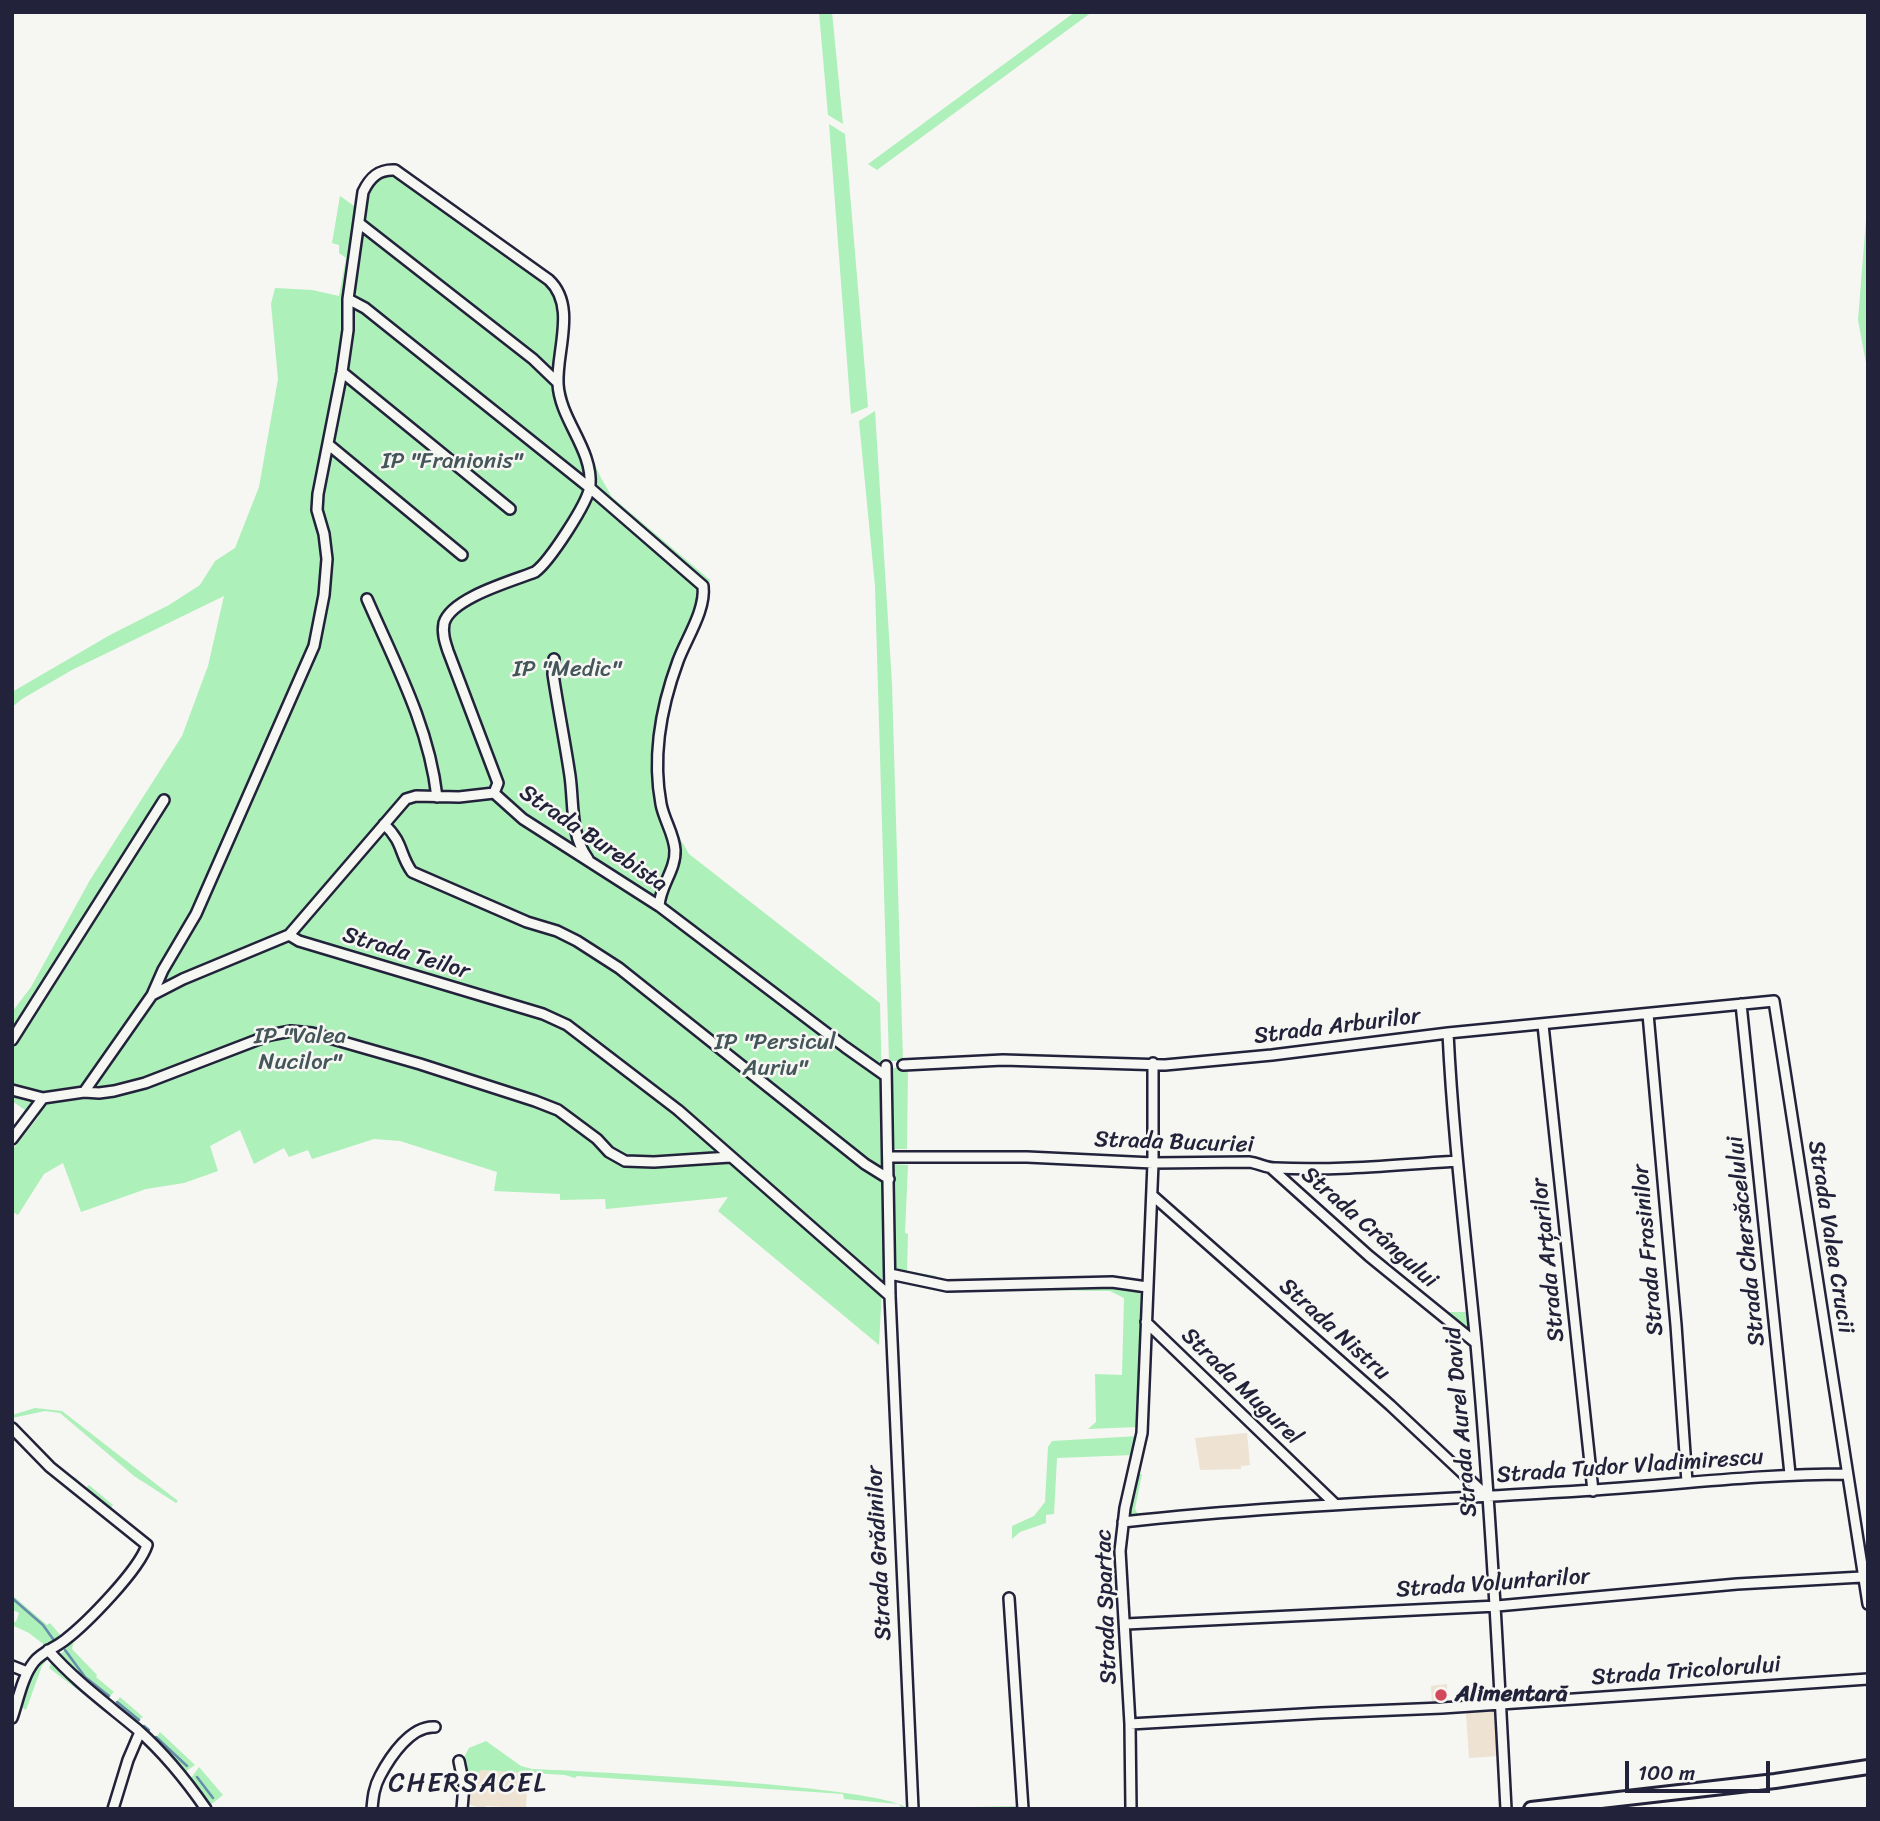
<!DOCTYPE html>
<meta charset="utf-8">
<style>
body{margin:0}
#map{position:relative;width:1880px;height:1821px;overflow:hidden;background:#f6f6f2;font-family:Sriracha,sans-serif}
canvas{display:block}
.frame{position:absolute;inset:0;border:14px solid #22223b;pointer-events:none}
.scale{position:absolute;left:1625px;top:1761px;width:145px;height:32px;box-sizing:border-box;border:4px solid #22223b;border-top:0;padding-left:9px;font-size:21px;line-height:24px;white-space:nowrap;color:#22223b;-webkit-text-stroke:5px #f6f6f2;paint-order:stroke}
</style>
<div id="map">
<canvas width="1880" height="1821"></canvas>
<div class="frame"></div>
<div class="scale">100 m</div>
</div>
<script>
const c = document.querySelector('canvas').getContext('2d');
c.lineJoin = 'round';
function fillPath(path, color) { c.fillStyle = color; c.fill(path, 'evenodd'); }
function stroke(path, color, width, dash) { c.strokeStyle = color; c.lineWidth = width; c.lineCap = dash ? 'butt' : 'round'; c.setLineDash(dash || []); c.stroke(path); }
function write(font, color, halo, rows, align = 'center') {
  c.font = font + ' Sriracha,sans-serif'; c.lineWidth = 5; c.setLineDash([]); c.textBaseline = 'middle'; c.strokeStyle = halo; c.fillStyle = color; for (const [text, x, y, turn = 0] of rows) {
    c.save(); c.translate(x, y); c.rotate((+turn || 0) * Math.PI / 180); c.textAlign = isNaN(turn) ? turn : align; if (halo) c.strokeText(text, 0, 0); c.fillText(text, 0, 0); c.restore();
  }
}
fillPath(new Path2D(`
 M1247 1433 1250 1465 1241 1466V1469L1200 1470 1195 1438Z
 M1447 1684 1448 1702 1432 1703 1431 1686Z
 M1496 1711 1499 1756 1469 1758 1466 1713Z
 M481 1770 528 1772 526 1808 486 1806 484 1809 467 1804 475 1777Z`), '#eee2d3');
fillPath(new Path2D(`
 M819 12H832L843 124 828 115Z
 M1075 12H1092L877 170 868 164Z
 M829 124 845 134 868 407 851 414Z
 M382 166H396L562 288 565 295 567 334 565 385 572 415 601 478 612 497 710 580 707 604 681 662 664 723 663 789 667 816 689 854 880 1003 884 1170 881 1173 885 1231 879 1345 718 1211 728 1197 606 1209 605 1199 560 1200V1194L494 1191 497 1172 400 1141 374 1139 312 1159 308 1150 289 1157 284 1148 254 1164 240 1130 210 1146 218 1171 184 1183 146 1189 81 1212 63 1163 44 1174 18 1215 12 1212V1150L39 1116 27 1111 12 1133V1129L25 1110 12 1101V1012L31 987 90 880 182 736 208 666 224 596 72 670 22 699 12 707V692L110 635 169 605 200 585 215 561 235 548 259 487 278 379 271 304 275 288 312 290 339 296 346 258 339 253V245L332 243 340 196 357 208C360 187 364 176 382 166Z
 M1866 220 1868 239V374L1858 320Z
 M875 411 892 684 903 1061H889L875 586 859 421Z
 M908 1067 907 1149H891V1068Z
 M892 1164 908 1165 905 1233 908 1234 907 1271 937 1276 934 1280 894 1270Z
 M1111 1285 1137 1289 1141 1295 1138 1427 1088 1429 1096 1422 1095 1374 1122 1375 1124 1298 1110 1291 1012 1290V1287Z
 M1444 1312H1466L1469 1331Z
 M35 1408 62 1411 178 1501 176 1503 134 1476 60 1413 45 1411 12 1418V1415Z
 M1138 1436 1133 1455 1057 1458 1054 1514 1046 1515V1523L1020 1532 1012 1539V1526L1034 1516 1045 1502 1048 1447 1052 1441Z
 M1136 1474H1142L1135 1509 1138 1514 1149 1513V1516L1132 1518 1127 1516Z
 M75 1477 86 1488 89 1485 113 1505 109 1511 71 1481Z
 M12 1595 47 1625 50 1623 61 1636V1639L47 1647 29 1633 12 1625V1621L16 1622 19 1613 13 1610 14 1606 12 1605Z
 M74 1639 72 1649 97 1675 96 1677 114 1692 106 1700 65 1662 60 1655Z
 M47 1660 42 1666 26 1710 21 1707 29 1675 42 1661Z
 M52 1661 93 1699V1701L49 1668Z
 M120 1697 143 1717 134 1723 114 1706Z
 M160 1732 195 1765 185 1772 154 1741Z
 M486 1741 521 1766 532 1769C582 1771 887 1786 908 1809H902L899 1804 844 1799 843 1794 577 1776 575 1778 565 1775 481 1770 475 1777 468 1773 463 1759 469 1748Z
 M199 1767 223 1795 209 1806 191 1778Z
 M1020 1806V1809L927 1808Z`), '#adf0b9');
stroke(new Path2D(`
 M12 1598 43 1625 53 1639
 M65 1650 85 1677 109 1696
 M117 1702 139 1720
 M144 1726 149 1730
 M156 1737 187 1766
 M197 1777 213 1798`), '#658faa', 2.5);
const street = new Path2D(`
 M359 223 533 359 558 383
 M348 299 365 308 590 488 703 586C706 610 686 639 678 661 661 707 652 756 661 804 664 820 674 834 675 850 676 870 660 886 659 906
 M342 372 510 509
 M329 445 462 555
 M367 599C395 663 429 726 437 797
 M554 659 553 674C558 708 565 742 570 776 574 805 570 834 588 859
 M384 824C404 843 399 854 412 872L527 922 557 931 577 941 619 968 865 1164 889 1179
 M289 935 406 799 416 796 459 797 494 793 523 819 659 906 845 1047 886 1076
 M152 995 163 970 196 914 314 646 324 595 327 559 324 534 317 510 318 494 342 372 348 330V299L363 192C370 177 379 169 395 170L549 280C577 306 556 352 558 384 560 420 593 449 590 486 588 503 549 562 535 572 512 581 451 598 444 623 442 633 445 642 448 651L498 783 494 793
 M1741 1004 1790 1474
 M1648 1014 1676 1325 1687 1482
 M1543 1025 1593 1491
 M1448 1033C1453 1137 1466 1240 1476 1344 1490 1499 1498 1654 1506 1809
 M12 1040 164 800
 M903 1065 1003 1060 1165 1065 1272 1055 1448 1033 1774 1001 1868 1604
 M886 1066 890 1296 913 1809
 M12 1090 43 1098 84 1092 99 1093 114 1091 145 1083 270 1035 291 1031 312 1033 420 1064 535 1101 558 1110 597 1139 609 1152 625 1161 654 1162 730 1157
 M84 1092 152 995 183 979 289 935 299 941 543 1014 567 1025 678 1110 890 1296
 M12 1139 43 1098
 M889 1157H1027L1153 1163 1249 1162C1258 1163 1266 1168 1275 1168 1336 1171 1396 1165 1457 1161
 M1271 1168 1369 1256 1476 1343
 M1152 1195 1390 1405 1487 1496
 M890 1274 947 1286 1112 1282 1147 1287
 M1146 1322 1335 1504
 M12 1428 50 1467 147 1545C139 1570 87 1623 65 1640 55 1648 42 1652 34 1662 22 1677 18 1701 12 1718
 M1123 1522C1269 1506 1415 1501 1562 1492 1657 1487 1752 1474 1847 1474
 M1009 1598 1023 1809
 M1126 1624 1497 1606 1737 1584 1862 1577
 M48 1650C75 1681 107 1704 138 1730 164 1753 186 1780 206 1809
 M12 1666 27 1672
 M1130 1724 1320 1713 1442 1708 1868 1679
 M459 1761 464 1785 462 1809
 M113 1809 128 1760 140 1732
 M372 1809C373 1797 374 1787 380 1776 390 1757 411 1725 435 1727
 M1131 1809 1130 1724 1120 1551 1125 1508 1142 1433 1153 1163V1063`);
const secondary = new Path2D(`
 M1531 1809 1775 1781 1868 1767`);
stroke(street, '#22223b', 14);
stroke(secondary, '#22223b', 18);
stroke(street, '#f6f6f2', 9);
stroke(secondary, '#f6f6f2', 12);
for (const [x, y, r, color] of [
 [1441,1695,7,"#d1495b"]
]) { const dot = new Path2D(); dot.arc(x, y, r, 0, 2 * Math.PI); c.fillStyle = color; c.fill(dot); stroke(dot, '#f6f6f2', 2.5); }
write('23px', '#45565a', '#f6f6f2', [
 ["IP \"Franionis\"",452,462],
 ["IP \"Medic\"",567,670],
 ["IP \"Valea",300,1037],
 ["Nucilor\"",300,1063],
 ["IP \"Persicul",775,1043],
 ["Auriu\"",775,1069]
]);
write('23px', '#22223b', '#f6f6f2', [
 ["Strada Burebista",593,839,34],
 ["Strada Teilor",406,954,17],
 ["Strada Arburilor",1337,1027,-7],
 ["Strada Bucuriei",1174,1143,2],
 ["Strada Crângului",1369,1228,41],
 ["Strada Valea Crucii",1830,1237,81],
 ["Strada Chersăcelului",1747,1241,-96],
 ["Strada Frasinilor",1649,1250,-95],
 ["Strada Arțarilor",1549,1260,-96],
 ["Strada Nistru",1334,1330,42],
 ["Strada Mugurel",1241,1387,44],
 ["Strada Aurel David",1462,1422,-95],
 ["Strada Tudor Vladimirescu",1630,1467,-4],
 ["Strada Grădinilor",880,1553,-93],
 ["Strada Voluntarilor",1493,1584,-4],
 ["Strada Spartac",1107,1607,-92],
 ["Strada Tricolorului",1686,1672,-4]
]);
write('bold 23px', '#22223b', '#f6f6f2', [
 ["Alimentară",1455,1695]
], 'left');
c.letterSpacing = '2px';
write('26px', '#22223b', '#f6f6f2', [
 ["CHERSACEL",468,1784]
]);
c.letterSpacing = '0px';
</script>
